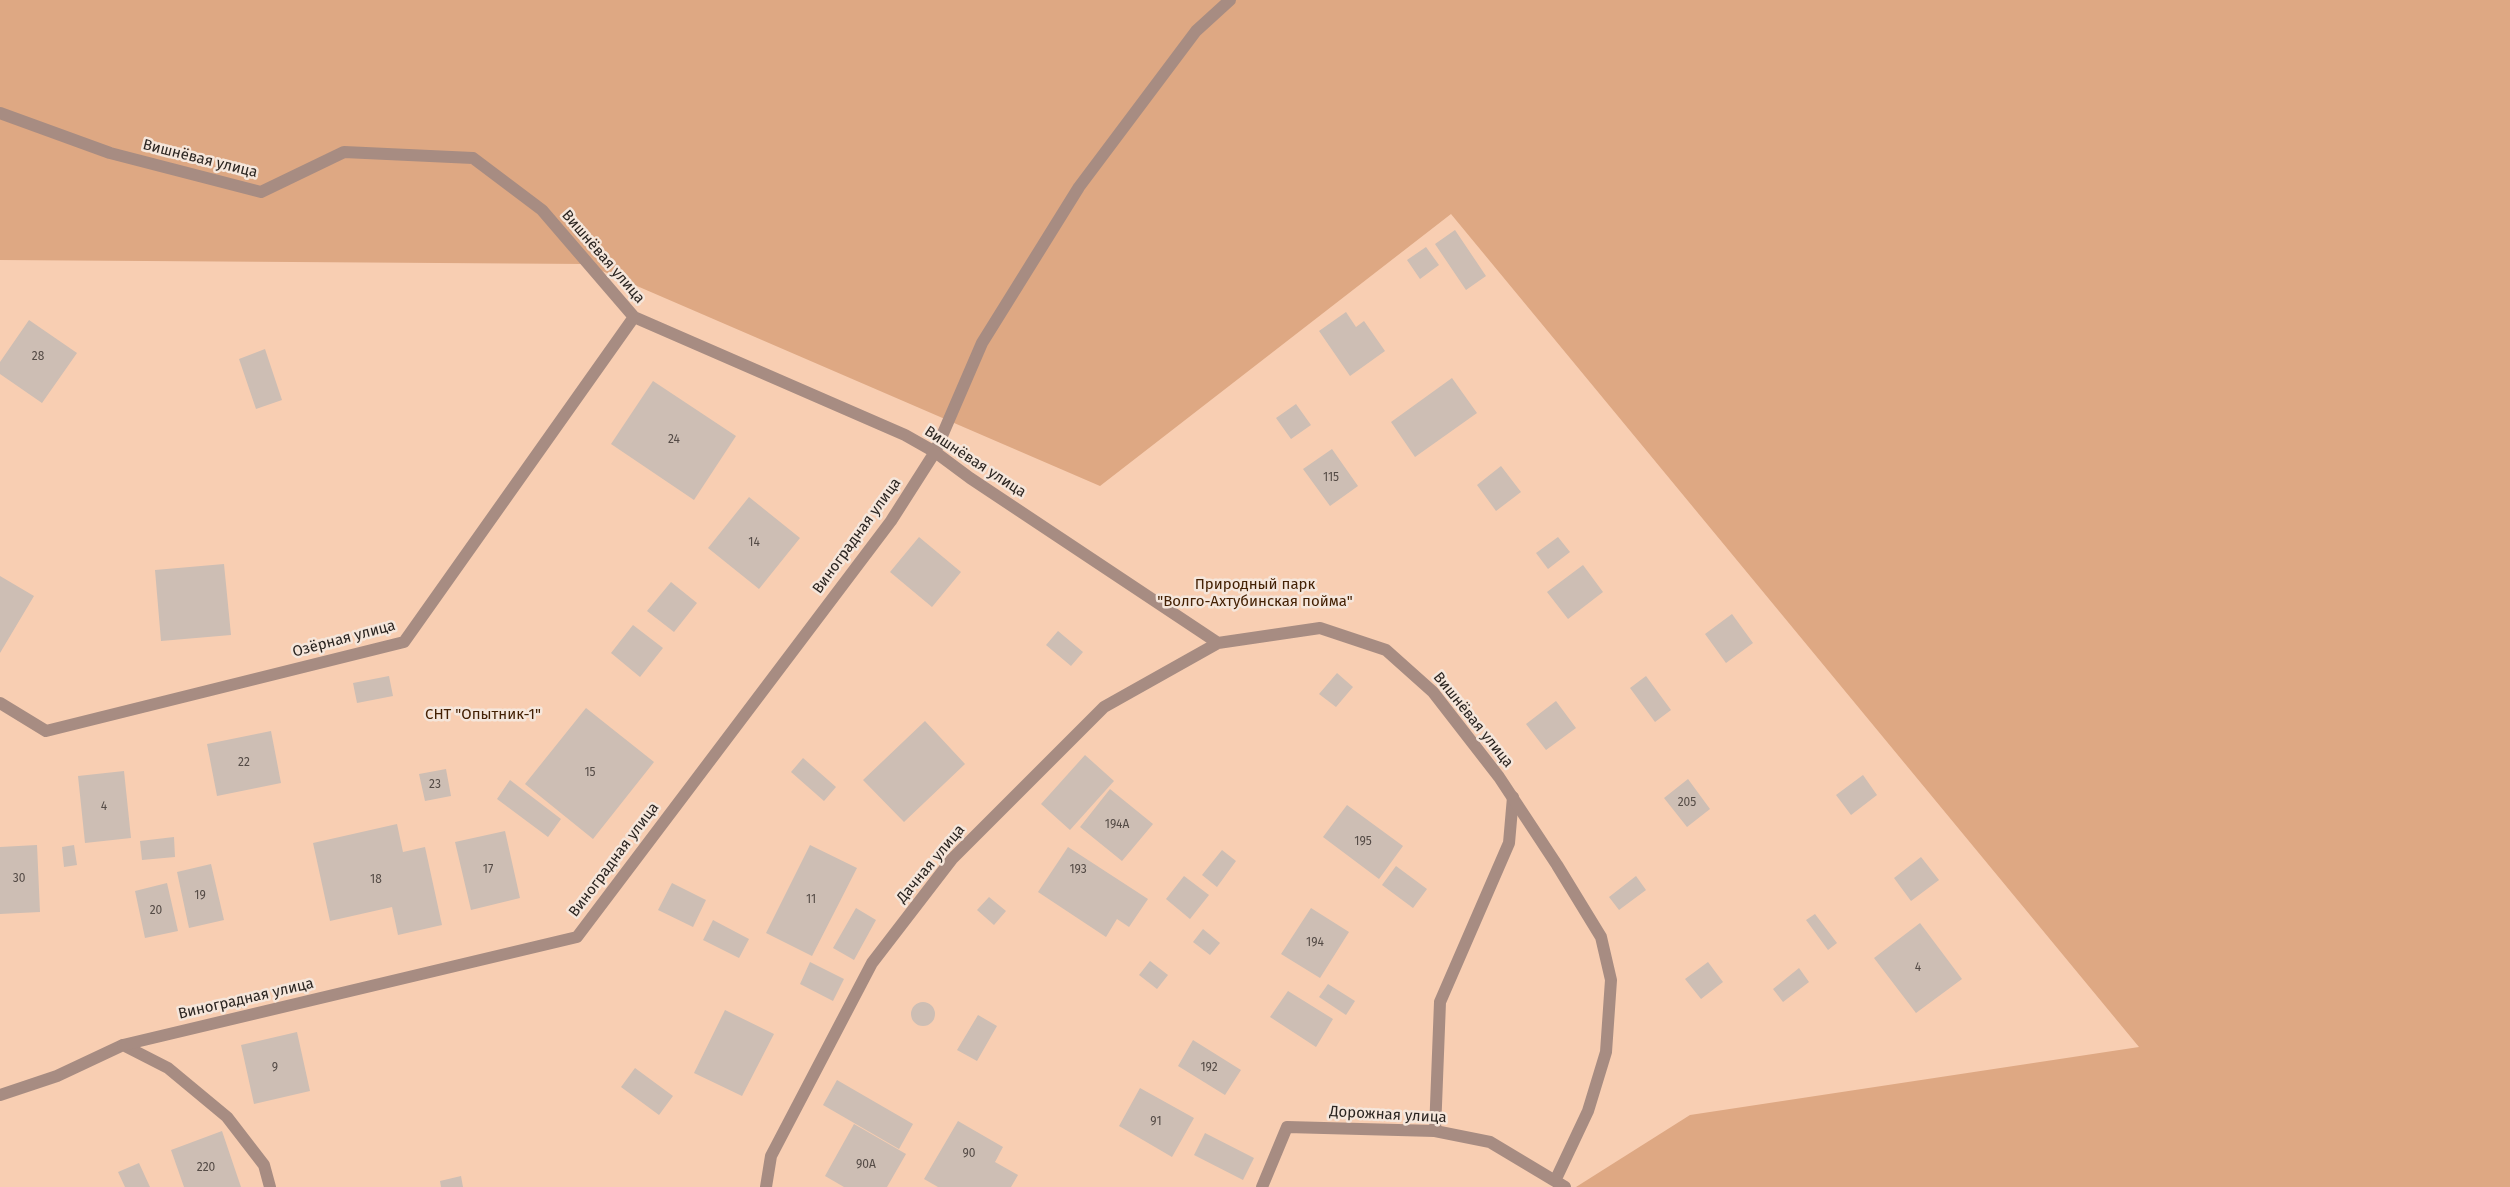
<!DOCTYPE html>
<meta charset="utf-8">
<style>
body{margin:0}
canvas{display:block;background:#f5e6db}
</style>
<canvas width="2510" height="1187"></canvas>
<script>
const c = document.querySelector('canvas').getContext('2d');
c.lineJoin = 'round';
function fillPath(path, color) { c.fillStyle = color; c.fill(path, 'evenodd'); }
function stroke(path, color, width, dash) { c.strokeStyle = color; c.lineWidth = width; c.lineCap = dash ? 'butt' : 'round'; c.setLineDash(dash || []); c.stroke(path); }
function write(font, color, halo, rows, align = 'center') {
  c.font = font + ' "Fira Sans",sans-serif'; c.lineWidth = 5; c.setLineDash([]); c.textBaseline = 'middle'; c.strokeStyle = halo; c.fillStyle = color; for (const [text, x, y, turn = 0] of rows) {
    c.save(); c.translate(x, y); c.rotate((+turn || 0) * Math.PI / 180); c.textAlign = isNaN(turn) ? turn : align; if (halo) c.strokeText(text, 0, 0); c.fillText(text, 0, 0); c.restore();
  }
}
fillPath(new Path2D(`
 M0 0H2510V1187H0Z`), '#f8ceb2');
fillPath(new Path2D(`
 M0 0H2510V1187H1576L1690 1115 2139 1047 1451 214 1100 486 586 264 0 260Z`), '#dea883');
fillPath(new Path2D(`
 M1455 230 1486 276 1466 290 1435 244Z
 M1426 247 1439 265 1420 279 1407 260Z
 M1346 312 1356 327 1364 321 1385 351 1350 376 1319 331Z
 M29 320 77 353 42 403 0 374V362Z
 M265 349 282 400 256 409 239 359Z
 M1452 378 1477 413 1415 457 1391 422Z
 M653 381 736 436 694 500 611 444Z
 M1296 404 1311 425 1291 439 1276 418Z
 M1332 449 1358 486 1330 506 1303 469Z
 M1501 466 1521 492 1496 511 1477 485Z
 M749 497 800 538 759 589 708 548Z
 M919 537 961 572 932 607 890 572Z
 M1558 537 1570 552 1548 569 1536 553Z
 M224 564 231 635 161 641 155 570Z
 M1583 565 1603 592 1568 619 1547 592Z
 M0 576 34 596 0 653Z
 M671 582 697 603 674 632 647 611Z
 M1732 614 1753 643 1726 663 1705 634Z
 M633 625 663 648 640 677 611 653Z
 M1058 631 1083 652 1071 666 1046 645Z
 M1337 673 1353 687 1336 707 1319 694Z
 M389 676 393 696 357 703 353 683Z
 M1646 676 1671 710 1655 722 1630 688Z
 M1556 701 1576 728 1546 750 1526 724Z
 M586 708 654 762 593 839 525 784Z
 M925 721 965 764 904 822 863 780Z
 M271 731 281 783 217 796 207 744Z
 M1085 755 1114 781 1070 830 1041 804Z
 M803 758 836 787 824 801 791 772Z
 M446 769 451 796 425 801 419 774Z
 M124 771 131 838 85 843 78 776Z
 M1863 775 1877 795 1851 815 1836 795Z
 M1688 779 1710 809 1687 827 1664 798Z
 M510 780 561 819 548 837 497 799Z
 M1110 789 1153 824 1122 861 1080 827Z
 M1347 805 1403 846 1379 879 1323 837Z
 M397 824 403 852 425 847 442 925 398 935 392 907 330 921 313 843Z
 M505 831 520 898 471 910 455 842Z
 M174 837 175 857 142 860 140 841Z
 M37 845 40 912 0 914V847Z
 M74 845 77 865 64 867 62 847Z
 M810 845 857 868 812 956 766 933Z
 M1068 847 1148 899 1129 927 1117 919 1106 937 1038 892Z
 M1222 850 1236 861 1217 887 1202 875Z
 M1921 857 1939 880 1911 901 1894 878Z
 M211 864 224 920 189 928 177 872Z
 M1396 866 1427 889 1413 908 1382 885Z
 M1184 876 1209 895 1190 919 1166 899Z
 M1636 876 1646 890 1619 910 1609 897Z
 M167 883 178 931 145 938 135 891Z
 M672 883 706 900 693 927 658 910Z
 M989 897 1006 911 994 925 977 910Z
 M856 908 876 920 854 960 833 948Z
 M1311 908 1349 932 1320 978 1281 954Z
 M1815 914 1837 943 1828 950 1806 920Z
 M713 920 749 939 739 958 703 940Z
 M1920 923 1962 979 1916 1013 1874 958Z
 M1203 929 1220 943 1210 955 1193 942Z
 M1150 961 1168 975 1157 989 1139 975Z
 M810 962 844 979 833 1001 800 984Z
 M1708 962 1723 982 1701 999 1685 979Z
 M1799 968 1809 982 1783 1002 1773 989Z
 M1328 984 1355 1001 1346 1015 1319 997Z
 M1288 991 1333 1019 1316 1047 1270 1017Z
 M911 1014a12 12 0 1 1 24 0a12 12 0 1 1-24 0Z
 M725 1010 774 1034 742 1096 694 1073Z
 M978 1015 997 1026 977 1061 957 1050Z
 M297 1032 310 1091 254 1104 241 1045Z
 M1193 1040 1241 1070 1225 1095 1178 1066Z
 M635 1068 673 1096 659 1115 621 1087Z
 M837 1080 913 1124 899 1149 823 1105Z
 M1140 1088 1194 1118 1172 1157 1119 1126Z
 M958 1121 1003 1147 995 1162 1018 1175 1011 1187H938L924 1179Z
 M854 1124 906 1154 887 1187H844L825 1176Z
 M222 1131 241 1187H184L171 1150Z
 M1205 1133 1254 1158 1243 1180 1194 1155Z
 M139 1163 150 1187H125L118 1172Z
 M461 1176 463 1187H441L440 1181Z`), '#cdbeb4');
stroke(new Path2D(`
 M935 452 982 343 1079 187 1196 31 1230 0
 M0 1095 57 1076 123 1045 168 1068 227 1117 264 1165 270 1187
 M1435 1131 1440 1002 1509 843 1513 797`), '#a78c82', 12);
stroke(new Path2D(`
 M0 113 110 153 261 192 344 152 473 158 542 210 634 317 905 435 935 452 970 478 1218 643 1320 628 1386 650 1433 692 1499 777 1557 865 1601 937 1611 980 1606 1052 1588 1111 1555 1181
 M0 703 46 731 404 642 634 317
 M123 1045 577 937 891 521 935 452
 M766 1187 771 1156 872 963 952 859 1104 707 1218 643
 M1262 1187 1287 1127 1435 1131 1490 1142 1565 1187`), '#a78c82', 12);
write('12px', '#544b46', null, [
 ["28",38,357],
 ["24",674,440],
 ["115",1331,478],
 ["14",754,543],
 ["22",244,763],
 ["15",590,773],
 ["23",435,785],
 ["205",1687,803],
 ["4",104,807],
 ["194А",1117,825],
 ["195",1363,842],
 ["17",488,870],
 ["193",1078,870],
 ["30",19,879],
 ["18",376,880],
 ["19",200,896],
 ["11",811,900],
 ["20",156,911],
 ["194",1315,943],
 ["4",1918,968],
 ["9",275,1068],
 ["192",1209,1068],
 ["91",1156,1122],
 ["90",969,1154],
 ["90А",866,1165],
 ["220",206,1168]
]);
write('15px', '#2b2521', '#f5e6db', [
 ["Вишнёвая улица",200,159,14],
 ["Вишнёвая улица",603,257,49],
 ["Вишнёвая улица",975,462,33],
 ["Виноградная улица",857,536,-54],
 ["Озёрная улица",344,639,-15],
 ["Вишнёвая улица",1473,720,51],
 ["Виноградная улица",614,860,-53],
 ["Дачная улица",931,864,-50],
 ["Виноградная улица",246,999,-13],
 ["Дорожная улица",1388,1115,3]
]);
write('15px', '#442104', '#f5e6db', [
 ["Природный парк",1255,585],
 ["\"Волго-Ахтубинская пойма\"",1255,602],
 ["СНТ \"Опытник-1\"",483,715]
]);
</script>
